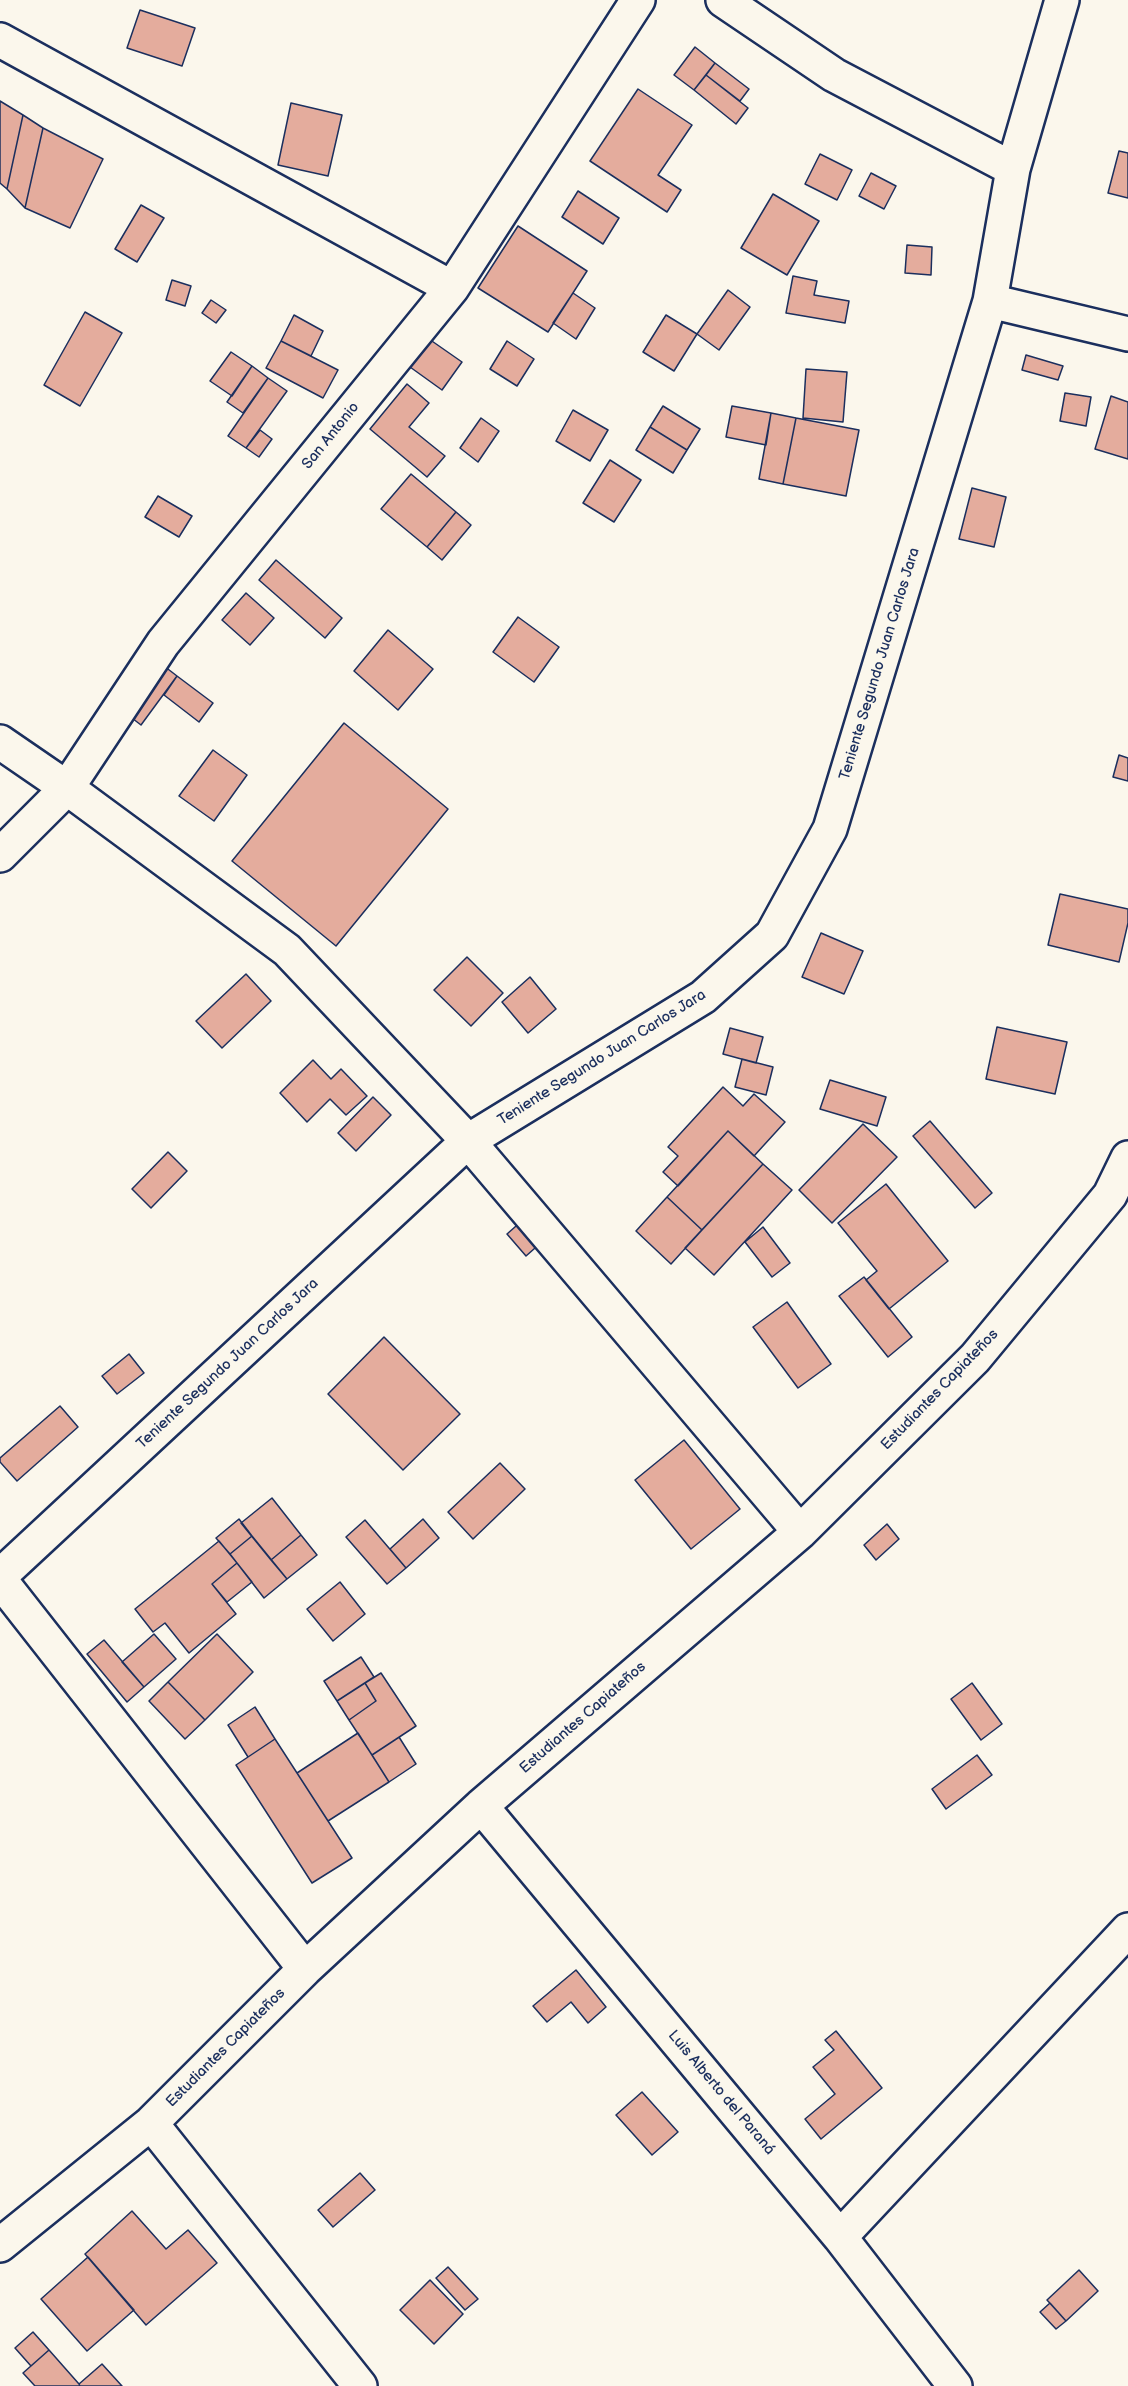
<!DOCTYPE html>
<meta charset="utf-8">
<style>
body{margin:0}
canvas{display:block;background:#fbf7ec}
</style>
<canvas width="1128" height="2386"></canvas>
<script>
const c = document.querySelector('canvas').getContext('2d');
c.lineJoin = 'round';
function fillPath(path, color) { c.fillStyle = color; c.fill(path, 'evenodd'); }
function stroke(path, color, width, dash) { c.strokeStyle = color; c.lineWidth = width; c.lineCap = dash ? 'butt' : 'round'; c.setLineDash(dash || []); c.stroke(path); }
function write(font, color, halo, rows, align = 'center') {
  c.font = font + ' "Balsamiq Sans",sans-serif'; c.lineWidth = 5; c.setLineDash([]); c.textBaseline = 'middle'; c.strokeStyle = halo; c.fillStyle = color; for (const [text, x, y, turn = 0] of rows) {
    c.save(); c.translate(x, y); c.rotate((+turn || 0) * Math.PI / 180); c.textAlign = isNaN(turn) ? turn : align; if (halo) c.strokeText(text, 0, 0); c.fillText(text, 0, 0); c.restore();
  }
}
const building = new Path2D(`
 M140 10 195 28 182 66 127 48Z
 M695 47 715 63 694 90 674 75Z
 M715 63 749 89 740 101 706 75Z
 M706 75 748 108 736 124 694 90Z
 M638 89 692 125 658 175 681 190 667 212 590 161Z
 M0 101 23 115 7 189 0 183Z
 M291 103 342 115 328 176 278 165Z
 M23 115 43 128 25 208 7 189Z
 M43 128 103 159 70 228 25 208Z
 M1119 151 1128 153V198L1108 193Z
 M820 154 852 170 837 200 805 184Z
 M871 173 896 186 884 209 859 196Z
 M578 191 619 218 603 244 562 217Z
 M773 194 819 221 787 275 741 248Z
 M141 205 164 218 137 262 115 249Z
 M518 226 587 271 548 332 478 288Z
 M907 245 932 247 931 275 905 273Z
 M793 276 817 281 814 295 849 301 845 323 786 313Z
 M172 280 191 286 185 306 166 300Z
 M728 290 750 307 719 350 697 334Z
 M573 293 595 308 576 339 553 323Z
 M211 300 226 310 216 323 202 313Z
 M85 312 122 333 80 406 44 385Z
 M294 315 323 331 311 356 281 341Z
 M666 315 697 334 674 371 643 352Z
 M429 339 462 362 442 390 410 367Z
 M281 341 338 370 323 398 266 368Z
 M507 341 534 359 517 386 490 369Z
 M231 352 252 366 232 396 210 381Z
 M1026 355 1063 366 1058 380 1022 370Z
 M252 366 268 378 243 413 227 402Z
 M806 369 847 372 843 422 803 418Z
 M268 378 287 391 246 448 228 436Z
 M407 384 429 403 409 427 445 456 427 477 370 429Z
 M1065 393 1091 397 1086 426 1060 421Z
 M1111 396 1128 402V459L1095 449Z
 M663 406 700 429 687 450 650 427Z
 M732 406 771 413 766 445 726 437Z
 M573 410 608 430 590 461 556 441Z
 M771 413 796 418 783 484 759 479Z
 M481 418 499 431 478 462 460 448Z
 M796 418 859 430 846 496 783 484Z
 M650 427 687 450 673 473 636 450Z
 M260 430 272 439 259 457 246 448Z
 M610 460 641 480 614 522 583 503Z
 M411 474 456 512 427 547 381 509Z
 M972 488 1006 497 994 547 959 539Z
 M158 496 192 516 179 537 145 517Z
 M456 512 471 525 442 560 427 547Z
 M276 560 342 618 325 638 259 580Z
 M246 593 274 618 250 645 222 620Z
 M518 617 559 647 534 682 493 652Z
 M388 630 433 669 398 710 354 671Z
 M164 666 177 676 141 725 128 715Z
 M177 676 213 703 199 722 164 695Z
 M344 723 448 809 336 946 232 861Z
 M213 750 247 775 214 821 179 796Z
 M1119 755 1128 758V781L1113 777Z
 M1060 894 1128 909V923L1119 962 1048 945Z
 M821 933 863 951 844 994 802 977Z
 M467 957 503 993 471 1026 434 990Z
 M246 974 271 1001 222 1048 196 1021Z
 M530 977 556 1009 528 1033 502 1002Z
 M997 1027 1067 1042 1055 1094 986 1079Z
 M730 1028 763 1037 756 1063 723 1054Z
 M742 1059 773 1067 766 1095 735 1087Z
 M313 1060 331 1079 341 1069 367 1096 346 1115 330 1099 307 1122 280 1093Z
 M830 1080 886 1097 877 1126 820 1109Z
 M723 1087 743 1106 754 1094 785 1122 754 1156 728 1131 678 1186 663 1172 678 1156 668 1147Z
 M373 1097 391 1115 356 1151 338 1133Z
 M930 1121 992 1193 975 1208 913 1136Z
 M863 1124 897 1157 832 1223 799 1190Z
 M728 1131 763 1164 702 1230 667 1197Z
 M168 1152 187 1171 151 1208 132 1189Z
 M763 1164 792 1190 714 1275 685 1248Z
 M886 1184 948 1261 889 1309 866 1280 877 1271 838 1223Z
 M667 1197 702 1230 671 1264 636 1231Z
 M524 1219 543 1241 526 1256 507 1234Z
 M763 1227 790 1263 772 1277 745 1242Z
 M864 1277 912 1337 888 1357 839 1296Z
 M787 1302 831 1364 798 1388 753 1327Z
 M384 1337 460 1414 403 1470 328 1394Z
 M129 1354 144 1373 117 1394 102 1376Z
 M60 1406 78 1427 17 1481 0 1462V1458Z
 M684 1440 740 1509 691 1549 635 1480Z
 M500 1463 525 1489 473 1539 448 1512Z
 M272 1498 301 1535 271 1560 241 1523Z
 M239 1519 252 1536 230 1554 216 1538Z
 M423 1519 439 1538 406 1568 390 1549Z
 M365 1520 406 1568 387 1584 346 1537Z
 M887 1524 899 1539 876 1560 864 1545Z
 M301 1535 317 1555 287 1579 271 1560Z
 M252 1536 287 1579 264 1598 230 1554Z
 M219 1541 237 1563 212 1584 236 1614 189 1653 165 1623 153 1632 135 1609Z
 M237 1563 252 1582 227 1602 212 1584Z
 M340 1582 365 1614 333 1641 307 1609Z
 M154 1634 176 1659 144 1687 122 1662Z
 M217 1634 253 1672 205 1720 168 1682Z
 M104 1640 144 1687 127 1702 87 1654Z
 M361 1657 374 1677 337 1701 324 1681Z
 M381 1673 416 1726 372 1755 349 1720 376 1701 365 1683Z
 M168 1682 205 1720 185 1739 149 1701Z
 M365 1683 376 1701 349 1720 337 1701Z
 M972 1683 1002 1724 981 1740 951 1699Z
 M255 1707 275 1739 248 1757 228 1725Z
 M358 1733 389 1782 328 1821 297 1773Z
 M399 1737 416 1764 389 1782 372 1755Z
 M275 1739 352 1858 312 1883 236 1765Z
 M977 1755 992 1775 946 1809 932 1789Z
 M576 1970 606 2007 588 2023 571 2002 547 2022 533 2006Z
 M836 2031 882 2088 821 2139 805 2119 835 2094 813 2067 834 2050 825 2040Z
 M642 2092 678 2132 652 2155 616 2115Z
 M360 2173 375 2190 333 2227 318 2210Z
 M132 2211 166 2249 188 2230 217 2263 146 2325 85 2254Z
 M88 2257 134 2310 87 2351 41 2299Z
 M448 2267 478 2299 465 2310 436 2278Z
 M1079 2270 1098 2291 1066 2321 1047 2300Z
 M430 2280 463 2314 434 2344 400 2310Z
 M1050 2303 1066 2321 1056 2329 1040 2312Z
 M33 2332 49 2350 31 2366 15 2348Z
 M49 2350 79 2384 80 2386H35L23 2373Z
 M102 2364 122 2386H80L79 2384Z`);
fillPath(building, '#e4ac9d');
stroke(building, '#1b2f5e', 1.5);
const minor = new Path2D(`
 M723 0 834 75 1013 169
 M0 40 452 288
 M990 301 1128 334
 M0 742 67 788 287 950 468 1141 800 1532
 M0 855 67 788 163 643 452 288 638 0
 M0 1576 468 1141 703 997 772 935 830 829 990 301 1013 169 1062 0
 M0 1580 305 1969
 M481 1806 840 2237 955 2386
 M151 2123 360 2386
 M840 2237 1128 1930
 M0 2245 151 2123 305 1969 481 1806 800 1532 975 1358 1110 1195 1128 1158`);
stroke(minor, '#1b2f5e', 38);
stroke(minor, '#fbf7ec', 33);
write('15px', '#1b2f5e', '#fbf7ec', [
 ["San Antonio",331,436,-51],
 ["Teniente Segundo Juan Carlos Jara",880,664,-73],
 ["Teniente Segundo Juan Carlos Jara",602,1058,-32],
 ["Teniente Segundo Juan Carlos Jara",228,1364,-43],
 ["Estudiantes Capiateños",940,1390,-46],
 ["Estudiantes Capiateños",583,1718,-41],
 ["Estudiantes Capiateños",226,2048,-45],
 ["Luis Alberto del Paraná",721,2093,50]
]);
</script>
